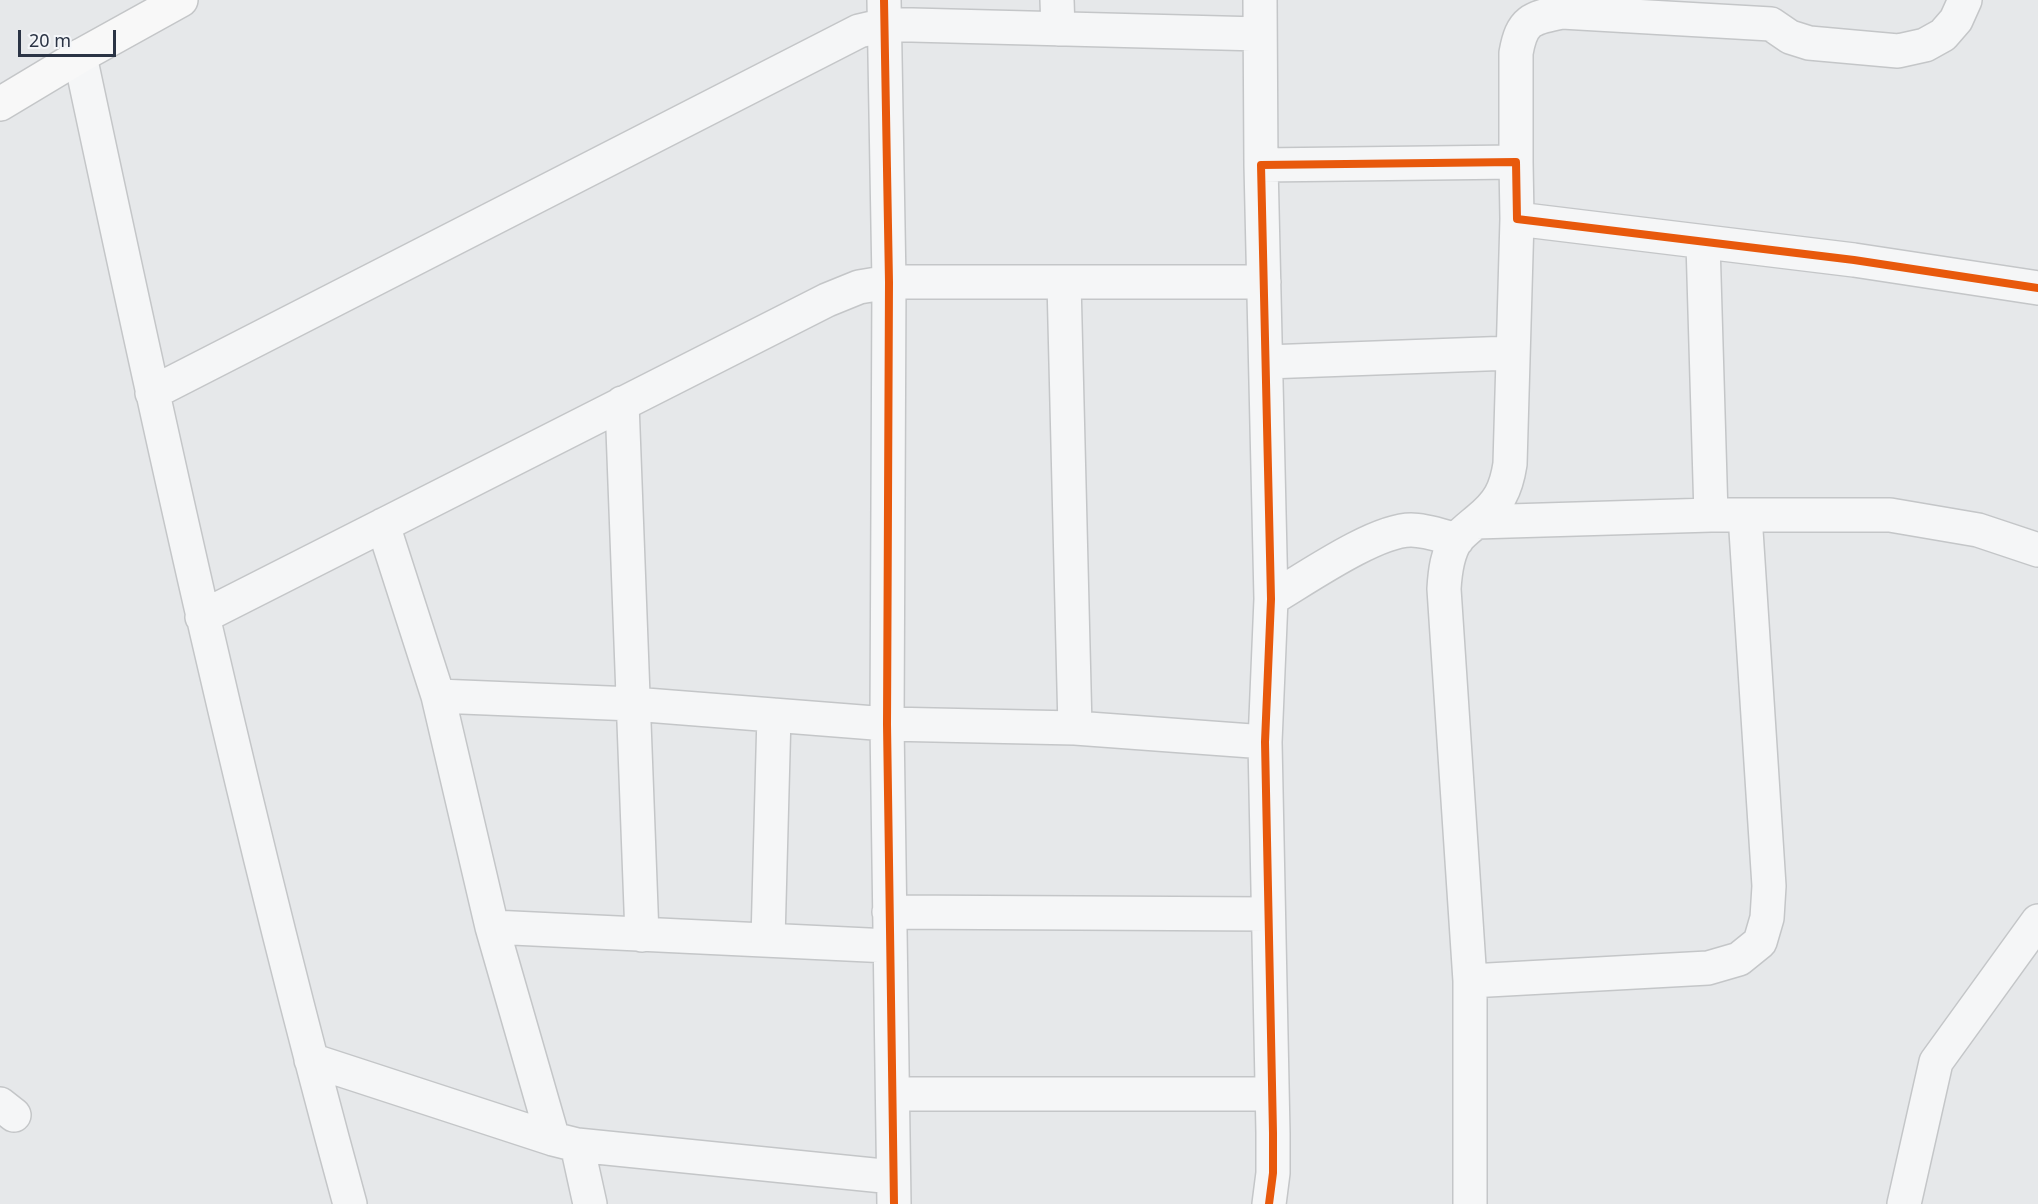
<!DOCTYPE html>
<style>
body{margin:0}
#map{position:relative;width:2038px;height:1204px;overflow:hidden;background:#e6e8ea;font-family:"Noto Sans",sans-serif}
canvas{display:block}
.scale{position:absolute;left:18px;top:30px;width:98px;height:27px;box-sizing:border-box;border:3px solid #2b3445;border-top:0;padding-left:8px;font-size:18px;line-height:21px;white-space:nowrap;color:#2b3445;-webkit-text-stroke:4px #f4f6f9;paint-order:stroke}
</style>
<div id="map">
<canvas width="2038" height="1204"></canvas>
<div class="scale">20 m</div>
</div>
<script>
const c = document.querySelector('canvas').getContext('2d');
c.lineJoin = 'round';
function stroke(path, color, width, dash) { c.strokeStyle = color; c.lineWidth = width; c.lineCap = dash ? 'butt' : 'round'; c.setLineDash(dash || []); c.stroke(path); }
const minor = new Path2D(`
 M884 0 889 282 887 724 894 1204
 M1057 0 1058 29
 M1260 0 1261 165
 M80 56C162 441 246 825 350 1204
 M1516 162V53C1522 20 1531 18 1562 12L1771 24 1790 37 1809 43 1898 51 1925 45 1943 35 1956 20 1965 0
 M1703 243 1711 515H1890L1978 530 2038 550
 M1064 282 1075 728
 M1266 362 1512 353
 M152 393 859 31 885 25H912L1260 34
 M622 403 642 935
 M1476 522 1711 515
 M383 525 438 696 492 927 553 1139
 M1271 599C1305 579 1375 530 1411 530 1426 530 1442 536 1457 540
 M202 617 827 300 859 287 889 282H1264
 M438 696 633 704 887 724 1075 728 1265 742
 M889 912 1268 914
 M492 927 889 946
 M768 940 774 715
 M1470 981 1708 968 1739 959 1760 942 1767 918 1769 886 1745 515
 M311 1060 553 1139 577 1145 590 1204
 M893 1094H1272
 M0 1104 14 1115
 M577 1145 893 1177
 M1269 1204 1273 1173V1133L1265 742 1271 599 1261 165 1516 162 1517 219 1854 260 2038 288
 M1470 1204V981L1444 589C1445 572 1447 553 1457 539 1463 532 1471 526 1478 520 1499 503 1506 490 1510 464L1517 219
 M1904 1204 1936 1062 2038 921`);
const secondary = new Path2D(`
 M0 104 80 56 181 0`);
stroke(minor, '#c4c6c8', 36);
stroke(secondary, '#c4c6c8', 36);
stroke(minor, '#f5f6f7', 33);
stroke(secondary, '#f8f8f8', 33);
stroke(new Path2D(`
 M884 0 889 282 887 724 894 1204
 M1269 1204 1273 1173V1133L1265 742 1271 599 1261 165 1516 162 1517 219 1854 260 2038 288`), '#e8590c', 8);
</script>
